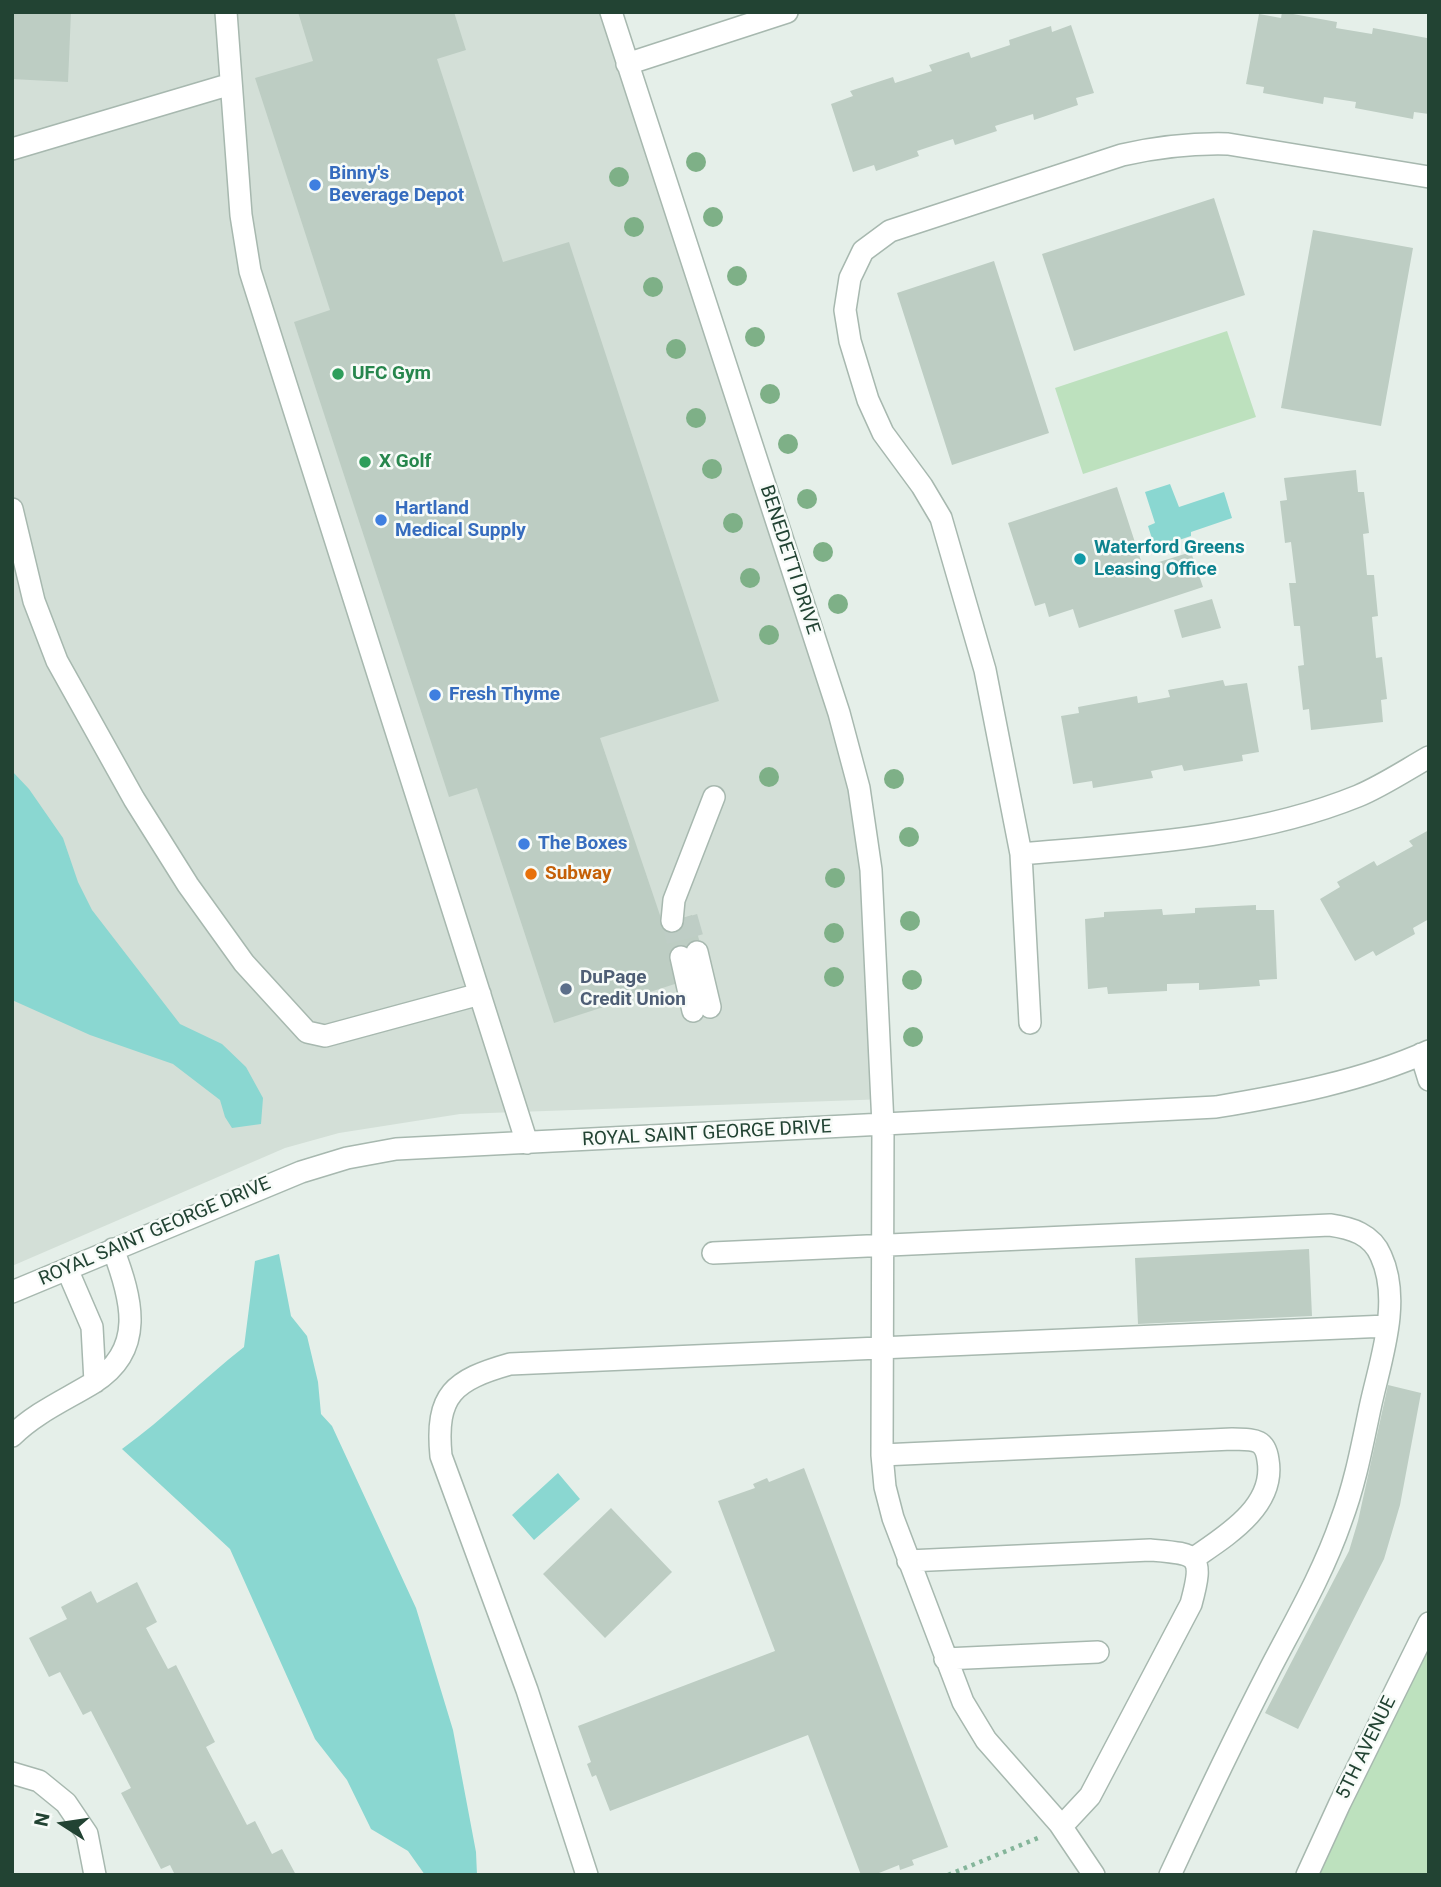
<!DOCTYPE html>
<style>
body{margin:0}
#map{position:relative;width:1441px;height:1887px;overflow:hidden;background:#e5efe9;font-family:Roboto,sans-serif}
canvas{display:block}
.frame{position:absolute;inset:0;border:14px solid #224333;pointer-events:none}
.north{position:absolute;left:28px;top:1789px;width:70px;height:70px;-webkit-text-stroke:5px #f7fbf8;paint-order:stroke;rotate:282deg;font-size:19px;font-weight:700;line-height:28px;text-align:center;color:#224333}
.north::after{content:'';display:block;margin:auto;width:24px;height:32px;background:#224333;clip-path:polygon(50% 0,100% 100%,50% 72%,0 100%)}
</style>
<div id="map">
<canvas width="1441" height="1887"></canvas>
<div class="frame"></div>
<div class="north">N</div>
</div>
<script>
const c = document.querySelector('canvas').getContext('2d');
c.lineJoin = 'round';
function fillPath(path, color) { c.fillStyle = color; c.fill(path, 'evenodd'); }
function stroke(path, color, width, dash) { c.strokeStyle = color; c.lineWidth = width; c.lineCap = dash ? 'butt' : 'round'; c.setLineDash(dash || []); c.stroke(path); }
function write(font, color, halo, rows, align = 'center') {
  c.font = font + ' Roboto,sans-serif'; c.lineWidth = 5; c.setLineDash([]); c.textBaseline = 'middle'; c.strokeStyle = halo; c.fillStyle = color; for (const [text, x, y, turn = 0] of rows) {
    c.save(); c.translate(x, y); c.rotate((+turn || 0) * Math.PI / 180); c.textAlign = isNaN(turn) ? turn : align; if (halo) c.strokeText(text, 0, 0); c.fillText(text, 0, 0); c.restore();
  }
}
fillPath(new Path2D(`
 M12 12H613L869 800 888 1099 460 1114 339 1133 285 1148 12 1266Z`), '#d3dfd7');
fillPath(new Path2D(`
 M1227 331 1256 417 1083 474 1055 388Z
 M1429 1627V1875H1308Z`), '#bde1be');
fillPath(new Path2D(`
 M1170 484 1179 507 1224 492 1232 518 1191 532V536L1155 548 1148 526 1155 523 1145 492Z
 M12 771 29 789 63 838 78 882 92 910 180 1024 222 1044 246 1067 263 1098 261 1124 232 1128 225 1117 220 1100 173 1064 90 1035 12 1000Z
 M279 1254 291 1316 307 1336 318 1382 321 1414 332 1426 416 1608 453 1730 476 1852 477 1875H425L408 1851 371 1829 347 1780 315 1739 230 1549 122 1449C165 1418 202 1380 244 1347L255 1261Z
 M558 1473 580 1499 534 1540 512 1515Z`), '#8ad7d1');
fillPath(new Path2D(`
 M12 12H71L68 82 12 79Z
 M298 12H454L466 50 437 59 503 262 569 242 719 701 600 738 663 924 692 915 702 950 681 982 554 1023 477 788 449 797 294 322 330 310 255 78 313 61Z
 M1282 12 1337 22 1336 28 1372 34 1373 28 1427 38 1429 114 1414 112 1413 119 1355 108 1356 102 1324 97 1323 104 1263 93 1264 87 1246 84 1259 14 1281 18Z
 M1071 25 1094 93 1076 98 1078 105 1034 120 1033 114 995 126 997 131 955 145 953 139 917 151 919 156 876 171 874 165 853 172 831 104 853 96 850 91 893 77 895 83 932 71 929 65 969 52 971 58 1010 45 1009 40 1051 26 1052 32Z
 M1214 198 1245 295 1074 351 1042 254Z
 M1313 230 1413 248 1381 426 1281 408Z
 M994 261 1049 433 952 465 897 293Z
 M1356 470 1358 492H1364L1369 533 1363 534 1367 575H1374L1378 616 1372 617 1376 658 1382 657 1387 699 1381 700 1383 722 1311 730 1309 709 1303 710 1298 666 1304 665 1300 626H1294L1289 583H1296L1291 542 1285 543 1280 501 1287 500 1284 478Z
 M1117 487 1143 567 1191 552 1203 587 1079 628 1073 609 1049 617 1045 603 1035 606 1008 523Z
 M1212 599 1221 628 1182 638 1174 610Z
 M1223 680 1225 686 1247 683 1259 752 1242 755 1243 761 1184 771 1182 765 1151 771 1153 778 1093 788 1092 781 1073 784 1061 716 1079 713 1078 707 1137 696 1138 703 1170 697 1168 690Z
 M1429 830V919L1413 928 1415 934 1376 956 1373 951 1355 961 1320 899 1340 887 1337 882 1374 861 1377 866 1413 846 1409 841Z
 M1256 905V910H1274L1277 979 1259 980 1260 986 1199 990V983L1167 984V991L1108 994 1107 987 1088 989 1085 919 1104 917V912L1162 909 1163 915 1195 913V908Z
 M1309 1249 1312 1316 1138 1324 1135 1258Z
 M1388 1385 1421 1393 1400 1505 1384 1559 1298 1729 1265 1713 1349 1551 1358 1521Z
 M804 1468 948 1847 912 1860 914 1865 900 1870 899 1865 874 1875H861L808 1735 610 1811 596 1775 592 1777 587 1764 591 1762 578 1726 775 1651 718 1501 755 1488 753 1484 767 1478 769 1482Z
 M611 1508 672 1572 605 1638 543 1574Z
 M137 1582 157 1622 146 1628 168 1669 176 1665 215 1742 206 1747 247 1825 255 1821 272 1854 282 1849 296 1875H175L170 1865 161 1869 121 1793 131 1788 91 1711 83 1715 60 1672 49 1677 29 1638 67 1619 61 1607 91 1591 97 1603Z`), '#bdcdc3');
stroke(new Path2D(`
 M687 917 697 952
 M672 921 681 957`), '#becdc5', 21, [21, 10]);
const minor = new Path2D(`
 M226 12 241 215 250 271 527 1143
 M611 12 839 713 859 788 871 870 883 1125 882 1455 885 1487 893 1518 963 1702 986 1740 1059 1823 1094 1875
 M627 64 787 12
 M12 149 231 84
 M12 509 34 601 57 661 134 799 188 885 244 963 307 1032 325 1036 480 994
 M1021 854C1134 844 1252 839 1358 796 1382 786 1406 770 1429 757
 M672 921 674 900 714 797
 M697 952 710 1007
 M681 957 693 1011
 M1030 1023 1021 854 985 670 941 518 922 486 883 433 868 400 850 341 845 310 850 278 863 251 890 231 1122 155C1158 147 1191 143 1228 144L1429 177
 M1421 1054 1429 1080
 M713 1253 1330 1225C1351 1228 1372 1234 1381 1256 1402 1302 1380 1361 1370 1408 1362 1446 1355 1484 1341 1521 1323 1573 1295 1621 1270 1669 1235 1737 1202 1806 1170 1875
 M67 1269 92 1327 95 1382
 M12 1292 301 1172 347 1158 396 1149 1216 1107C1288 1095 1362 1081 1429 1051
 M12 1436C35 1413 65 1400 93 1383 146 1350 132 1299 113 1249
 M882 1455 1232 1439C1252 1440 1265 1437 1268 1460 1276 1506 1226 1536 1194 1558
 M908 1561 1150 1550C1197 1554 1205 1553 1191 1604L1090 1796 1062 1826
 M945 1659 1098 1652
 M12 1773 39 1781 66 1803 87 1834 95 1875
 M587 1875 527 1690 441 1456C435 1394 454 1380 510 1364L1387 1326
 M1307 1875 1340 1803 1429 1623`);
stroke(minor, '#a7b8af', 24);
stroke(new Path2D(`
 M948 1875 1038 1838`), '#84b59a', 4.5, [3.5, 5]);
stroke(minor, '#fff', 21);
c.fillStyle = '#7eb087';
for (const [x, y] of [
 [696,162],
 [619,177],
 [713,217],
 [634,227],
 [737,276],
 [653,287],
 [755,337],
 [676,349],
 [770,394],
 [696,418],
 [788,444],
 [712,469],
 [807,499],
 [733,523],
 [823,552],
 [750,578],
 [838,604],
 [769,635],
 [769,777],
 [894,779],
 [909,837],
 [835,878],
 [910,921],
 [834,933],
 [834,977],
 [912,980],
 [913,1037]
]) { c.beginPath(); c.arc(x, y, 10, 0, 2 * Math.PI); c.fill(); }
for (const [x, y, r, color] of [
 [315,185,7,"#3f7fe0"],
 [338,374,7,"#2e9e5b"],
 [365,462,7,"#2e9e5b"],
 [381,520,7,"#3f7fe0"],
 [1080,559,7,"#0f9aa8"],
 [435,695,7,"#3f7fe0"],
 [524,844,7,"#3f7fe0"],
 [531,874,7,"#e8710a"],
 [566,989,7,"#5c6f8a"]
]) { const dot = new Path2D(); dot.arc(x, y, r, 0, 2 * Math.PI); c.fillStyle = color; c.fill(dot); stroke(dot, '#f7fbf8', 2.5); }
write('bold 19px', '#366cbe', '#f7fbf8', [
 ["Binny's",329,174],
 ["Beverage Depot",329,196],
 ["Hartland",395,509],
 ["Medical Supply",395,531],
 ["Fresh Thyme",449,695],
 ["The Boxes",538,844]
], 'left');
write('bold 19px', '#27864d', '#f7fbf8', [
 ["UFC Gym",352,374],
 ["X Golf",379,462]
], 'left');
write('bold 19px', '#0d838f', '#f7fbf8', [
 ["Waterford Greens",1094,548],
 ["Leasing Office",1094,570]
], 'left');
write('19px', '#224333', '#f7fbf8', [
 ["BENEDETTI DRIVE",789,560,72],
 ["ROYAL SAINT GEORGE DRIVE",707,1134,-3],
 ["ROYAL SAINT GEORGE DRIVE",155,1232,-23],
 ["5TH AVENUE",1367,1748,-64]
]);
write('bold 19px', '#c56008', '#f7fbf8', [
 ["Subway",545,874]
], 'left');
write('bold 19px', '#4e5e75', '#f7fbf8', [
 ["DuPage",580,978],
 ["Credit Union",580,1000]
], 'left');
</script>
